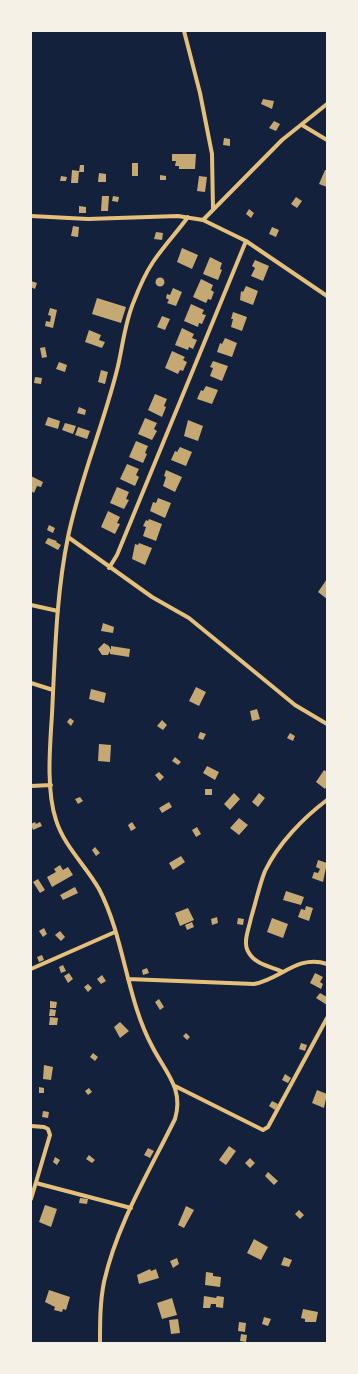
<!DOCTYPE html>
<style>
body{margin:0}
#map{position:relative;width:358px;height:1374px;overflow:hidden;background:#14213d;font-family:Quicksand,sans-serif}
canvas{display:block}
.frame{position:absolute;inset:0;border:32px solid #f6f1e7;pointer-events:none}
</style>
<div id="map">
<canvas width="358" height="1374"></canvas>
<div class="frame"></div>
</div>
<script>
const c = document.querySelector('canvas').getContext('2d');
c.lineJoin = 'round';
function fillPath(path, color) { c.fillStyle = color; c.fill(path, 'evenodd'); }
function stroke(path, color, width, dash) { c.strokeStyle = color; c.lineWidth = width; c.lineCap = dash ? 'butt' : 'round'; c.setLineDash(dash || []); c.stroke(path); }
fillPath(new Path2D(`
 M263 99 274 101 272 109 261 104Z
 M274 121 280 124 276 131 269 128Z
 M224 138 230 139V146L223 145Z
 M172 154H196L195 169H179V166H175L176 161H172Z
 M132 163H138V176H132Z
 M80 165H84V172H79Z
 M72 170 79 171 78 183H71Z
 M325 170H327V187L319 184Z
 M99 173 106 174V182H98Z
 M160 175 166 176V180H160Z
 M61 176 67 177 66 181H60Z
 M199 176 207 177 205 192 197 191Z
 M102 196H109L108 211H101Z
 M113 196 119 197 118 202 112 201Z
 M296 197 302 201 297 208 291 204Z
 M79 206 86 207V213H79Z
 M249 209 254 213 251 218 246 214Z
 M73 226 79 227 78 237 71 236Z
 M272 227 279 230 276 237 269 234Z
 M156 232 163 233 162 240 154 239Z
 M182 248 198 255 192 269 177 262Z
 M210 257 222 263 220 269 222 270 218 280 203 274Z
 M255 260 269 266 263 281 251 276 255 268 252 266Z
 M155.5 282a4.5 4.5 0 1 1 9 0a4.5 4.5 0 1 1-9 0Z
 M201 279 213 285 211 290 214 292 211 300 208 299 206 303 193 297Z
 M31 281 37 283 35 289 31 287Z
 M246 286 258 291 253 305 240 300 241 291 243 292Z
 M173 288 182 292 176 306 167 303 169 300 166 298 167 294 170 295Z
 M97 298 126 307 121 323 92 314Z
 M191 304 204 310 202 314 206 315 202 324 199 323 198 327 184 321Z
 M50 308 57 310 53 328 45 326 46 321 50 322 51 316 48 315Z
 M233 312 247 317 242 331 231 327 233 319H231Z
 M162 316 170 319 165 330 157 327Z
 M182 328 194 334 192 338 197 340 193 349 189 347 188 350 175 345Z
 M89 330 101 335 99 340 105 342 102 348 85 342Z
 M225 338 237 343 232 357 217 352 220 343 222 344Z
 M45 347 47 357 42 358 40 348Z
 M172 351 185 357 183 360 187 362 183 371 180 370 178 374 165 368Z
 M213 361 228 366 222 381 210 376 213 368 210 367Z
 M59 362 67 365 65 372 56 369Z
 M101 370 108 372 105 384 98 382Z
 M35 377 42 378 41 384 34 383Z
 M206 386 218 390 212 404 197 399 201 390 203 391Z
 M155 394 167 399 164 406 166 407 162 417 148 410Z
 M79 407 86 410 85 415 77 413Z
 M48 417 60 421 58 429 45 425Z
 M145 418 157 423 154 429 157 431 152 440 138 434Z
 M188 420 203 426 198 441 184 436Z
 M65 423 76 426 73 434 62 430Z
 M78 427 90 431 87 439 75 435Z
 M136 441 148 446 145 453 147 454 143 463 129 457Z
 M180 447 192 452 186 466 171 460 175 451 177 452Z
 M127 464 139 469 136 475 139 477 135 486 120 479Z
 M166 470 182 477 175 492 163 486 166 477 164 476Z
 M31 476 43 482 41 487 37 486 34 493 31 491Z
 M117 487 129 492 126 499 129 500 124 509 110 503Z
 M158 498 171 503 165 518 150 511 153 502 156 503Z
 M108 511 120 517 117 523 120 524 115 534 101 527Z
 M149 519 162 524 156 541 143 536 146 527 143 526 146 520 148 521Z
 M49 525 55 528 53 533 47 530Z
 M48 538 57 541 56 542 61 545 58 550 45 543Z
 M139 543 152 548 145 565 132 559 135 544 138 545Z
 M327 579V599L318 592Z
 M103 623 114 627 113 633 101 631Z
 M104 643 109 646 111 650V646L130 649 129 657 110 654V651L108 655H102L98 649Z
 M196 687 206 692 199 706 189 701Z
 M91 689 106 693 104 703 89 699Z
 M257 709 260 719 252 721 250 711Z
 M70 718 74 721 71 726 67 722Z
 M162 720 167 725 163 730 157 726Z
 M200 732 206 734 203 740 198 738Z
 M290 733 295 736 293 741 287 738Z
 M99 744 111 745 110 762 98 761Z
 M175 757 181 762 178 765 172 761Z
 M207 766 219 772 215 780 203 773Z
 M324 770 327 772V786L325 789 316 782Z
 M159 772 164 777 160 781 155 775Z
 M205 789H212V795H205Z
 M234 793 240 799 230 810 224 804Z
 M259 793 265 798 258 807 252 802Z
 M80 797 83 801 78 804 75 799Z
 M169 802 172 807 162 813 159 808Z
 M239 818 248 825 239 835 230 828Z
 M35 822 36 824 40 822 42 826 33 830 31 824Z
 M132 822 136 828 131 831 128 825Z
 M197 827 201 834 196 837 192 830Z
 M95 847 100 853 96 856 92 850Z
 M181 856 185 862 173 870 169 863Z
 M318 860 327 863 323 882 312 878 314 872 318 873 320 869 316 867Z
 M60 865 63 870 68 867 73 875 52 887 47 877 56 872 54 869Z
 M38 879 45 890 40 893 33 882Z
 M75 887 78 893 63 900 60 895Z
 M286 891 304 897 301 905 283 900Z
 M306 906 313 908 309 921 298 917 301 909 305 910Z
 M188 908 194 920 180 926 175 913Z
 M217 917 218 923 212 925 211 919Z
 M238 918 244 919 243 925 237 924Z
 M272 918 288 924 283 938 267 932Z
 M192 922 194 927 187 930 185 925Z
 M44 928 47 934 43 937 39 931Z
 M60 931 65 937 61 941 55 935Z
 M42 955 44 960 39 962 37 957Z
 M63 965 66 971 61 973 59 967Z
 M147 968 149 973 143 975 142 970Z
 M69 973 73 979 68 983 64 976Z
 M315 973 323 977 320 982 323 984 321 989 310 983Z
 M102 975 106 981 101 984 97 979Z
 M88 984 92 988 88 992 84 987Z
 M320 993 327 997V1005L316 998Z
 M159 999 164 1007 160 1010 155 1002Z
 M50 1001 57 1002 56 1008H50Z
 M50 1009 56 1010 55 1016H49Z
 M50 1017 58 1018 57 1025H49Z
 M120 1022 129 1031 120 1038 114 1027Z
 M186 1033 190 1037 187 1040 183 1036Z
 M301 1043 307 1045 305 1051 299 1049Z
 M93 1053 98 1057 95 1061 90 1057Z
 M44 1065 53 1067 51 1080 43 1079Z
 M285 1074 291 1078 288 1083 282 1080Z
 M39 1087 44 1088V1093H39Z
 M89 1088 92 1092 88 1095 85 1091Z
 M317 1090 327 1094 324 1108 312 1103Z
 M272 1101 278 1104 275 1110 269 1106Z
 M43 1111 49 1112 48 1118 42 1117Z
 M229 1146 236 1151 226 1165 219 1160Z
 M148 1148 154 1151 150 1158 144 1155Z
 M89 1155 95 1160 92 1163 86 1159Z
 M55 1157 60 1160 57 1165 53 1162Z
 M250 1158 255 1163 250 1168 245 1163Z
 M268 1172 278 1181 274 1185 265 1176Z
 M80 1198 88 1199 87 1204 79 1203Z
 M45 1205 57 1209 51 1227 39 1222Z
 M186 1206 194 1210 184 1228 178 1225Z
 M299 1210 304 1215 300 1219 295 1214Z
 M254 1239 268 1247 261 1260 247 1253Z
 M284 1257 292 1260 289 1267 281 1265Z
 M177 1258 179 1264 173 1268 170 1261Z
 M150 1269 151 1271 156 1269 159 1278 139 1284 137 1275Z
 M206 1272 213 1273V1276L221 1277 220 1287 205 1285Z
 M49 1290 70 1297 66 1310 63 1309 62 1312 54 1310 55 1307 45 1302Z
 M204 1296 216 1298 217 1296 224 1297 223 1308 216 1307V1304H211L210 1308H203Z
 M172 1298 177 1315 162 1319 157 1303Z
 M303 1309 318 1312 316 1322H305V1319L301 1318Z
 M264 1317 271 1319 268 1326 262 1324Z
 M178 1319 180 1333 171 1334 169 1320Z
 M239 1322 246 1323 245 1332 238 1331Z
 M241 1334 247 1335 246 1342 240 1341Z`), '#c6a872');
stroke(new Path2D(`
 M184 31 200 93 212 154 213 210
 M302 125 327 140
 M31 216 88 219 178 216 203 220 246 241 327 296
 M203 220 282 140 327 104
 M68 537 152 597 189 618 295 705 327 724
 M109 568 117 555 246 241
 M31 605 58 611
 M31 683 53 690
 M31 786 51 785
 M31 969 115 932
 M283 972C272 967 255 964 249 953 242 943 249 929 251 918 256 902 259 886 265 871 278 844 303 818 327 800
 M128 979 254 984C281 979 298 954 327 964
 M175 1086 263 1130 268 1127 327 1018
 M31 1126 44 1127 48 1129 50 1135 31 1199
 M36 1183 131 1208
 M100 1343C100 1322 100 1302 104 1282 117 1224 149 1172 175 1119 184 1089 166 1073 153 1048 126 999 125 939 99 889 86 866 64 846 56 820 46 790 50 746 52 714 55 656 56 595 68 537 80 479 104 424 118 366 123 344 125 322 134 301 139 288 145 274 153 262 164 246 177 232 188 217`), '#e5c07b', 4);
</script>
